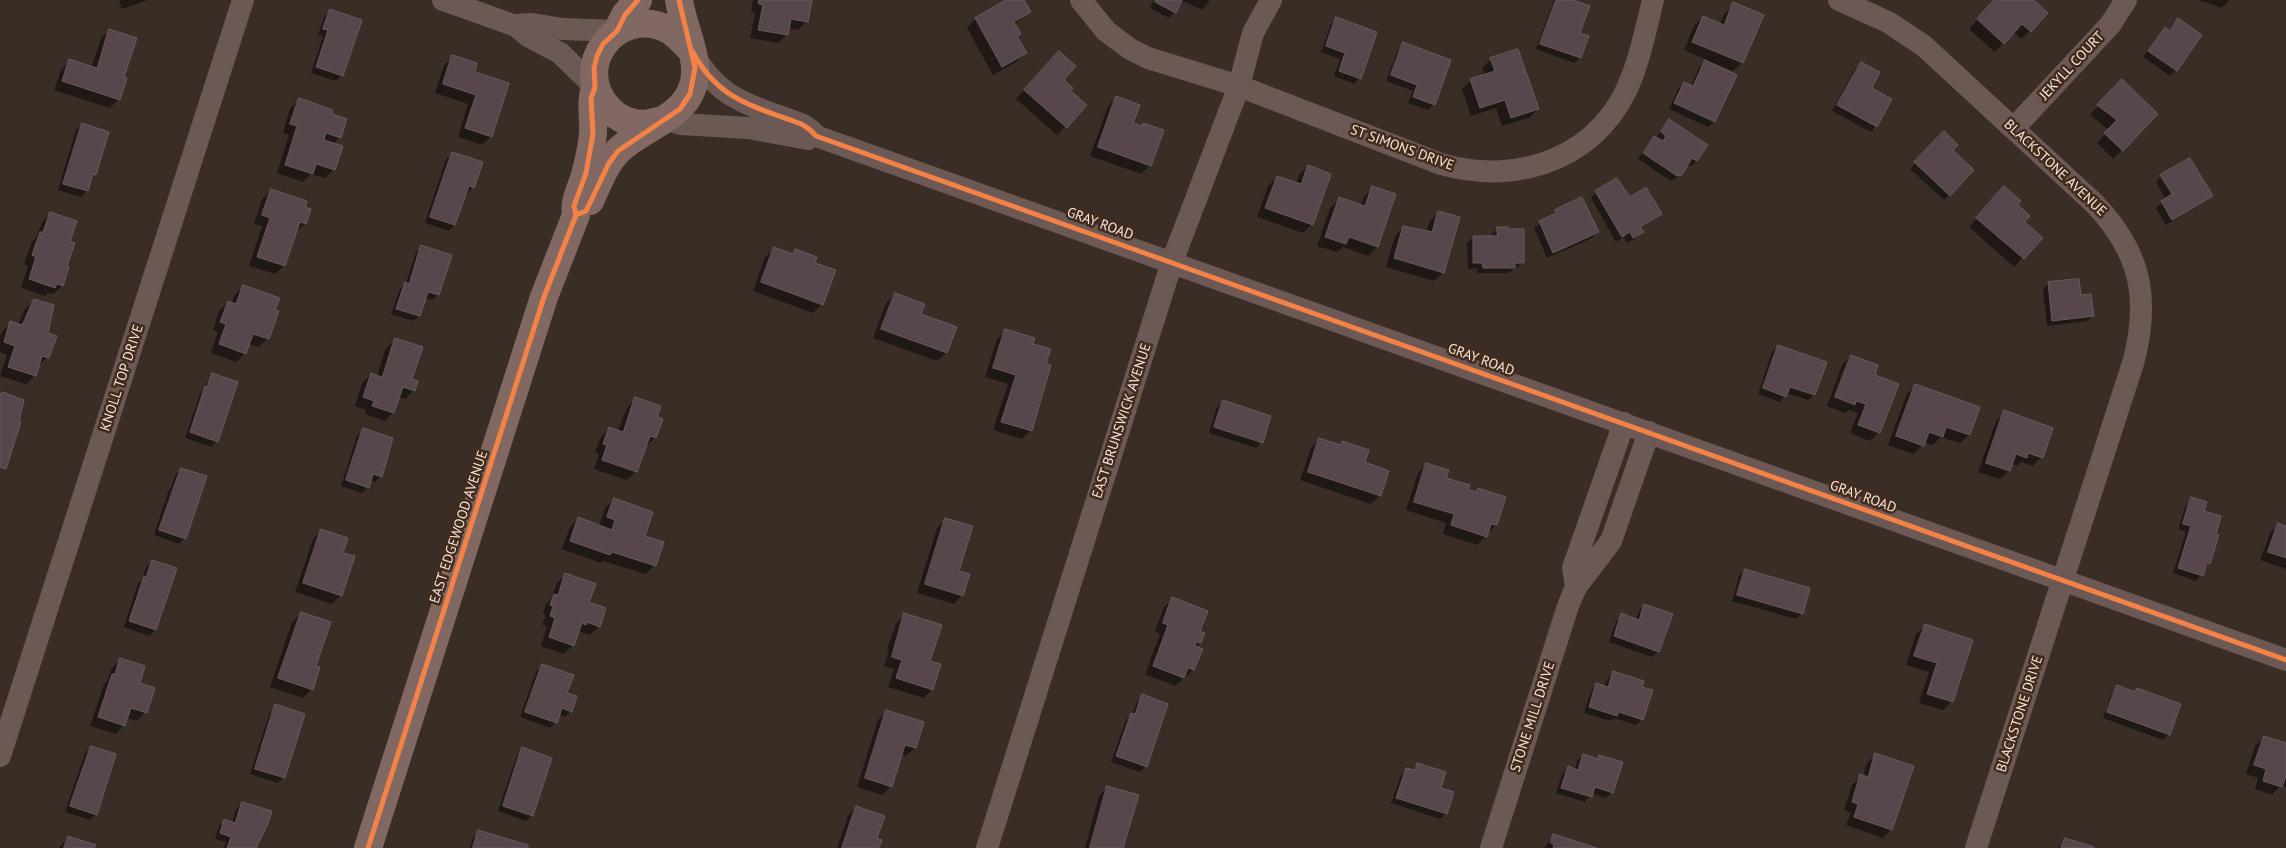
<!DOCTYPE html>
<style>
body{margin:0}
canvas{display:block;background:#3a2d25}
</style>
<canvas width="2286" height="848"></canvas>
<script>
const c = document.querySelector('canvas').getContext('2d');
c.lineJoin = 'round';
function fillPath(path, color) { c.fillStyle = color; c.fill(path, 'evenodd'); }
function stroke(path, color, width, dash) { c.strokeStyle = color; c.lineWidth = width; c.lineCap = dash ? 'butt' : 'round'; c.setLineDash(dash || []); c.stroke(path); }
function write(font, color, halo, rows, align = 'center') {
  c.font = font + ' "PT Sans",sans-serif'; c.lineWidth = 5; c.setLineDash([]); c.textBaseline = 'middle'; c.strokeStyle = halo; c.fillStyle = color; for (const [text, x, y, turn = 0] of rows) {
    c.save(); c.translate(x, y); c.rotate((+turn || 0) * Math.PI / 180); c.textAlign = isNaN(turn) ? turn : align; if (halo) c.strokeText(text, 0, 0); c.fillText(text, 0, 0); c.restore();
  }
}
fillPath(new Path2D(`
 M119 0H148L122 9Z
 M753 0H804L807 21 798 30 788 28 787 34 778 43 750 38 755 13 751 12Z
 M1008 0H1023L1030 12 1014 25 1019 34 1016 37 1025 53 1016 62 993 75 967 28 975 19Z
 M1154 0H1210L1202 10 1181 0 1175 12 1169 18 1150 8Z
 M1554 0H1570L1578 34 1580 57 1574 63 1536 49Z
 M1994 0H2032L2030 31 2021 39 2013 32 1995 52 1969 29Z
 M2198 0H2229L2222 8Z
 M1734 4 1742 63 1733 71 1708 61 1707 63 1735 76 1714 122 1708 127 1669 109 1678 89 1684 84 1691 87 1699 67 1707 60 1684 50 1694 26 1703 17 1720 24 1725 13Z
 M330 11 342 75 336 81 311 73 323 36 318 35 324 17Z
 M1336 18 1359 78 1354 84 1334 76 1340 59 1321 52 1331 24Z
 M2178 20 2176 70 2170 76 2143 57 2159 35 2165 29 2169 32Z
 M109 30 123 78 119 99 110 108 54 90 61 70 70 61 91 68 101 39Z
 M1403 44 1434 104 1428 110 1408 103 1413 91 1386 81 1398 50Z
 M453 56 473 73 491 136 482 145 458 137 468 104 435 93 444 65Z
 M1491 59 1538 109 1529 118 1502 126 1496 108 1471 116 1462 89 1471 80 1485 76 1482 68Z
 M1050 61 1069 91 1085 105 1057 135 1016 99Z
 M1861 63 1870 88 1876 126 1871 132 1832 111 1855 69Z
 M2122 81 2156 114 2113 159 2097 143 2109 130 2090 115Z
 M1116 97 1132 124 1140 127 1143 124 1150 165 1141 174 1090 156 1108 106Z
 M299 100 330 115 340 137 333 144 334 169 325 178 311 174 303 182 277 173 289 135 283 133 290 108Z
 M1670 120 1697 161 1691 166 1687 164 1681 175 1671 181 1638 159 1649 143 1656 138Z
 M82 125 95 174 90 179 87 191 81 197 58 190 76 130Z
 M1944 133 1951 150 1972 170 1944 200 1910 169Z
 M452 153 473 187 468 193 465 192 454 225 449 231 425 223 446 159Z
 M1308 166 1312 224 1303 233 1257 217 1268 186 1277 177 1296 184 1299 175Z
 M2161 176 2211 196 2205 201 2166 225 2156 208 2166 200 2156 182Z
 M1372 188 1395 195 1377 247 1368 256 1343 247 1337 252 1317 246 1330 208 1339 199 1360 206 1364 197Z
 M271 191 309 210 305 224 296 232 284 266 275 274 249 266 262 226 254 224 262 199Z
 M1596 192 1629 198 1660 214 1640 228 1642 232 1636 238 1627 243 1624 237 1616 242 1591 198Z
 M1996 197 2016 205 2023 222 2041 238 2014 267 1969 227Z
 M1556 211 1597 232 1592 238 1547 258 1534 228Z
 M1438 212 1443 272 1434 281 1386 267 1395 236 1403 228 1426 232 1430 221Z
 M51 213 68 242 65 267 68 268 62 286 53 294 48 293 45 296 21 288 28 266 24 264 32 242 37 236 42 222Z
 M1498 228 1523 263 1508 273H1477V268L1468 269 1467 243 1473 237H1492V234Z
 M422 247 438 295 432 300 424 298 419 316 413 321 391 314 400 289 406 283 416 252Z
 M774 249 791 255 795 251 813 263 822 304 813 313 753 291 765 257Z
 M2049 283 2079 297 2093 316 2087 321 2047 326 2043 289Z
 M243 287 274 311 268 338 259 347 248 344 245 353 236 362 211 353 218 332 213 330 219 311 228 302 231 304 234 296Z
 M895 294 920 315 946 353 937 361 873 338 886 303Z
 M34 300 47 334 48 357 38 366 35 375 26 384 0 376 7 355 0 352V337L2 332 11 323 18 325 25 309Z
 M1006 330 1032 345 1044 364 1049 366 1030 431 1022 439 993 430 1008 384 985 377 997 339Z
 M395 340 414 390 405 399 399 397 393 412 385 421 365 414 366 410 355 406 362 383 371 374 377 376 386 348Z
 M1778 346 1814 395 1808 400 1786 393 1780 402 1758 394 1772 352Z
 M1851 356 1873 375 1879 432 1870 441 1850 433 1858 413 1849 410 1845 413 1827 406 1842 365Z
 M212 375 217 441 211 447 185 438 200 394Z
 M1915 386 1978 408 1969 435 1960 443 1941 437 1933 445 1924 442 1914 454 1888 445 1907 394Z
 M635 399 655 418 661 420 655 438 646 446 636 471 627 480 594 469 599 454 595 452 601 437 609 428 618 431 627 408Z
 M1223 401 1261 442 1256 448 1209 433 1217 407Z
 M2005 412 2041 457 2033 466 2021 462 2017 466 2011 463 2009 471 2000 479 1978 472 1996 421Z
 M363 430 381 476 375 482 370 480 368 487 362 493 341 486 357 436Z
 M1320 439 1339 446 1343 443 1380 495 1371 504 1300 480 1311 448Z
 M1427 464 1445 479 1467 490 1475 493 1478 489 1496 525 1477 545 1443 534 1446 523 1406 510 1418 473Z
 M181 469 185 538 179 544 154 535 168 492 171 488 175 475Z
 M614 499 643 536 654 565 646 574 603 561 601 563 562 549 570 527 579 519 599 526 605 508Z
 M2192 499 2202 512 2209 563 2196 581 2173 573 2186 532 2178 529 2186 505Z
 M946 519 962 595 954 604 917 593 937 528Z
 M2278 525 2286 527V569L2260 560 2270 533Z
 M322 530 342 553 341 595 332 604 295 592 313 539Z
 M152 561 175 569 155 630 149 636 124 627 138 583 142 580 146 567Z
 M1745 570 1802 613 1796 619 1732 601 1739 576Z
 M565 575 588 603 599 626 590 635 578 631 573 645 564 654 541 646 547 626 542 625 546 615 543 613 546 604 551 599 557 583Z
 M1173 599 1198 632 1200 643 1195 648 1193 670 1175 686 1145 674 1160 634 1155 631 1164 607Z
 M1644 605 1658 652 1652 657 1609 642 1616 621 1622 615 1636 620 1639 611Z
 M301 613 315 667 312 689 303 698 270 687 292 622Z
 M904 615 929 661 932 690 924 698 888 687 894 669 884 666 889 650 887 649 896 624Z
 M1925 626 1952 701 1943 710 1919 703 1929 672 1906 665 1916 634Z
 M120 660 138 684 145 712 137 721 127 718 124 725 116 734 90 726 104 684 108 680 111 669Z
 M542 665 566 693 571 711 565 717 559 714 556 722 550 728 520 717 536 671Z
 M1613 672 1640 688 1642 719 1636 725 1614 718 1610 721 1584 713 1591 691 1596 685 1604 687 1608 678Z
 M2118 687 2134 693 2137 689 2169 734 2163 740 2103 718 2112 693Z
 M1142 696 1146 766 1140 772 1111 762 1126 720 1132 714 1137 702Z
 M275 706 284 777 278 783 250 774 270 712Z
 M887 711 923 723 915 748 906 756 901 755 891 786 882 795 857 787 878 720Z
 M2264 737 2286 743V787L2281 785 2272 795 2255 789 2258 778 2246 774 2255 746Z
 M91 747 96 814 90 820 65 812 85 753Z
 M523 749 532 815 526 821 498 811 517 755Z
 M1876 754 1891 829 1883 838 1846 825 1851 813 1844 810 1852 785 1861 776H1863L1867 763Z
 M1583 755 1596 760 1599 756 1612 792 1606 798 1592 793 1585 802 1556 793 1562 774 1568 768 1575 770 1577 761Z
 M1418 764 1440 789 1446 813 1440 819 1391 803 1401 775 1406 769 1411 771Z
 M1107 787 1121 848H1085L1099 796Z
 M242 803 254 848H224L226 842 215 839 219 826 225 821 232 823 236 809Z
 M856 807 876 839 878 848H837L848 816Z
 M479 832 526 848H470L473 837Z
 M1554 836 1593 848H1544Z
 M68 837 93 848H59Z
 M2065 839 2093 848H2058Z`), '#0007');
const building = new Path2D(`
 M759 0H812L808 22 791 19 788 35 758 30 763 5 759 4Z
 M1006 0H1024L1031 12 1014 22 1021 34 1017 36 1027 53 1002 67 975 18Z
 M1156 0H1182L1176 13 1155 2Z
 M1556 0H1573L1590 6 1580 33 1589 36 1581 58 1540 44Z
 M1994 0H2034L2048 13 2031 32 2022 24 2004 44 1977 19Z
 M1733 2 1764 15 1743 63 1692 42 1703 16 1724 25Z
 M330 9 362 20 343 76 316 67 328 30 323 29Z
 M1336 17 1377 32 1361 79 1339 71 1345 53 1326 46Z
 M2178 18 2202 35 2177 71 2148 51 2165 27 2170 31Z
 M109 29 137 38 124 77 127 78 120 100 62 81 69 59 97 68Z
 M1403 42 1451 60 1435 105 1413 97 1417 85 1391 75Z
 M1518 49 1539 109 1511 118 1505 100 1480 108 1470 79 1495 71 1490 58Z
 M1059 51 1076 66 1064 80 1073 88 1071 91 1087 105 1067 128 1024 90Z
 M452 55 477 63 475 72 509 83 492 137 465 128 476 95 443 84Z
 M1705 60 1737 75 1715 122 1674 103 1684 82 1693 86Z
 M1861 62 1880 72 1872 88 1892 99 1877 127 1837 105Z
 M2122 79 2158 114 2123 151 2104 133 2117 120 2097 105Z
 M1116 96 1140 105 1133 123 1142 126 1143 123 1164 130 1151 166 1098 147Z
 M299 98 333 110 332 114 347 119 341 138 326 133 324 140 343 146 335 170 316 164 313 174 285 165 297 126 290 124Z
 M1669 119 1708 145 1697 161 1692 158 1682 175 1677 176 1643 153 1654 136 1663 141 1666 136 1661 132Z
 M82 123 109 132 96 175 93 174 88 191 63 184Z
 M1944 131 1958 145 1953 150 1974 170 1950 196 1914 162Z
 M452 152 483 162 474 188 469 186 455 225 430 217Z
 M2190 158 2213 196 2172 220 2161 201 2172 194 2160 175Z
 M1308 165 1331 174 1313 225 1265 208 1277 176 1301 184Z
 M1617 178 1630 197 1646 187 1662 214 1640 227 1644 232 1633 238 1630 232 1622 237 1595 191Z
 M1372 186 1396 194 1378 247 1349 237 1346 244 1325 237 1339 197 1365 206Z
 M2004 186 2021 201 2018 205 2030 216 2025 222 2043 238 2024 259 1976 218Z
 M271 189 307 201 305 207 311 209 306 224 300 222 285 266 257 257 270 218 262 215Z
 M1582 197 1599 232 1553 253 1539 221 1556 213 1555 210Z
 M1438 211 1460 217 1444 273 1394 258 1403 226 1432 232Z
 M50 212 77 221 70 241 75 243 67 266 69 267 63 286 57 284 55 288 29 279 36 257 32 255 40 232H43Z
 M1497 227H1508V229H1524V263H1515V268H1483L1482 263H1473V236H1497Z
 M421 245 452 255 439 295 428 292 420 316 396 309 405 282 409 284Z
 M774 247 793 254 795 249 817 257 815 263 836 270 823 305 761 282Z
 M2079 279 2081 295 2091 294 2094 316 2052 321 2048 282Z
 M243 285 280 298 275 310 279 311 269 339 253 334 246 354 219 344 226 324 220 322 228 301 236 304Z
 M895 293 925 304 921 314 957 327 947 353 881 329Z
 M34 299 54 305 48 333 57 336 49 358 42 356 36 376 8 367 15 346 4 342 10 321 22 325Z
 M1005 329 1035 338 1033 344 1051 349 1046 363 1051 365 1032 431 1001 422 1016 375 993 368Z
 M395 338 423 347 412 379 418 381 415 391 403 387 394 413 372 406 374 401 363 397 371 373 382 377Z
 M1778 345 1827 362 1815 395 1790 387 1786 397 1763 388Z
 M1851 355 1878 365 1875 375 1899 384 1880 433 1858 425 1866 404 1856 401 1855 405 1835 397Z
 M212 373 238 382 218 442 190 432 205 386 207 387Z
 M1915 384 1980 407 1970 435 1946 427 1943 437 1929 432 1924 446 1896 436Z
 M2 392 24 400 19 421 21 422 6 469 0 467V397Z
 M635 397 661 406 657 417 663 419 656 438 650 436 637 472 602 460 607 445 603 444 609 427 623 432Z
 M1223 400 1271 416 1263 443 1214 427Z
 M2004 410 2053 428 2043 458 2028 453 2027 458 2016 454 2010 471 1986 463Z
 M363 428 393 438 382 477 373 474 369 488 346 480Z
 M1319 438 1341 445 1342 441 1369 450 1365 462 1389 471 1381 496 1308 472Z
 M1426 463 1449 470 1446 478 1470 485 1468 489 1476 492 1478 488 1506 497 1497 525 1491 524 1487 537 1451 525 1454 514 1414 502Z
 M181 468 207 476 186 539 159 530Z
 M2191 497 2207 502 2204 511 2221 516 2216 534 2219 535 2210 564 2207 563 2203 576 2178 568 2191 526 2183 524Z
 M614 498 653 512 645 536 664 542 656 566 612 552 610 555 570 541 578 517 612 530 615 520 607 517Z
 M945 518 973 526 959 571 970 574 963 596 925 584Z
 M2278 523 2286 526V558L2268 552Z
 M321 529 348 538 343 553 355 556 342 596 303 583Z
 M152 560 177 568 156 630 129 621 144 576 146 577Z
 M1745 569 1810 588 1803 614 1737 595Z
 M565 573 596 584 589 602 606 608 600 627 587 622 586 625 582 623 574 646 549 637 555 618 550 616 553 606 550 605 554 594 558 595Z
 M1172 597 1208 611 1200 631 1205 633 1201 643 1196 642 1195 646 1203 649 1194 670 1188 668 1184 678 1153 666 1168 625 1163 623Z
 M1644 604 1673 614 1659 652 1614 636 1621 613 1639 620Z
 M301 612 331 622 316 666 320 667 313 690 278 678Z
 M904 613 942 625 930 661 941 664 933 690 896 678 902 660 892 657Z
 M1925 624 1973 640 1953 702 1927 694 1937 663 1914 656Z
 M120 658 145 666 140 683 155 688 147 713 131 708 125 726 98 717 112 674H115Z
 M542 664 574 675 567 693 577 696 572 712 562 708 557 723 525 712Z
 M1613 671 1644 681 1642 687 1653 690 1643 720 1619 712 1617 716 1589 707 1596 683 1608 687Z
 M2117 685 2135 692 2137 688 2181 704 2170 735 2107 712Z
 M1142 694 1168 704 1147 767 1116 756 1131 713 1135 714Z
 M275 704 305 714 285 778 255 769Z
 M886 710 924 722 916 748 905 745 892 787 865 778Z
 M2264 736 2286 743V776L2282 787 2263 781 2266 769 2254 765Z
 M91 746 116 754 97 815 70 806Z
 M522 747 552 758 533 816 503 806Z
 M1875 753 1914 766 1892 830 1854 817 1858 804 1852 802 1860 774 1868 777Z
 M1583 754 1598 759 1599 755 1623 762 1613 793 1595 787 1592 797 1561 788 1568 766 1578 770Z
 M1417 763 1446 772 1441 788 1454 792 1447 814 1396 798 1406 768 1415 770Z
 M1107 786 1139 795 1123 848H1090Z
 M242 802 272 811 267 826 256 848H227L231 837 220 833 224 819 235 823Z
 M856 806 885 816 877 838 882 840 879 848H842Z
 M478 830 528 845V848H473Z
 M1553 834 1597 848H1553L1554 845 1551 843Z
 M68 836 96 845 94 848H64Z
 M2065 838 2094 847V848H2061Z`);
fillPath(building, '#57474c');
stroke(building, '#655b5c', 1);
stroke(new Path2D(`
 M443 0 516 26 528 36 560 53 595 87
 M1081 0 1106 31 1130 49 1148 58 1239 86 1441 164C1521 187 1604 156 1633 74 1642 50 1647 24 1653 0
 M1839 0 1888 22 1924 46 2095 204C2140 252 2150 296 2134 360L1976 848
 M517 25 532 24 563 29 617 31
 M692 51C713 91 738 102 779 116 794 122 806 123 816 136L2286 660
 M665 119 681 124 748 128 808 139
 M2014 128 2110 25 2126 0
 M1624 423 1573 568 1576 587 1611 541 1649 432
 M0 756 243 0
 M987 848 1172 262 1239 86 1253 33 1271 0
 M1491 848 1568 606 1576 587`), '#6c5955', 22);
stroke(new Path2D(`
 M617 31 625 15 638 0
 M663 120C657 121 651 123 644 124 632 124 618 119 610 110 568 68 617 3 669 30 677 35 685 44 692 51
 M590 201C598 184 605 164 618 151 645 124 698 116 695 67 694 46 682 22 679 0
 M368 848 544 297 576 215C573 199 583 186 586 171 589 159 592 146 593 133 594 117 590 103 595 87`), '#816862', 28);
stroke(new Path2D(`
 M692 51C713 90 738 102 779 116 794 122 806 123 816 136L2286 660
 M576 215 586 211 609 163 618 151 680 109 690 94 695 68 679 0
 M368 848 544 297 576 215 574 206 586 173 593 134 591 99 595 87 594 68 597 56 603 44 617 31 625 15 638 0`), '#f48246', 5);
write('14px', '#f6e6dd', '#432b1c', [
 ["JEKYLL COURT",2072,66,-47],
 ["ST SIMONS DRIVE",1402,148,20],
 ["BLACKSTONE AVENUE",2055,168,43],
 ["GRAY ROAD",1100,224,20],
 ["GRAY ROAD",1481,360,20],
 ["KNOLL TOP DRIVE",122,378,-72],
 ["EAST BRUNSWICK AVENUE",1122,421,-72],
 ["GRAY ROAD",1863,497,20],
 ["EAST EDGEWOOD AVENUE",459,527,-72],
 ["BLACKSTONE DRIVE",2020,714,-72],
 ["STONE MILL DRIVE",1533,717,-72]
]);
</script>
